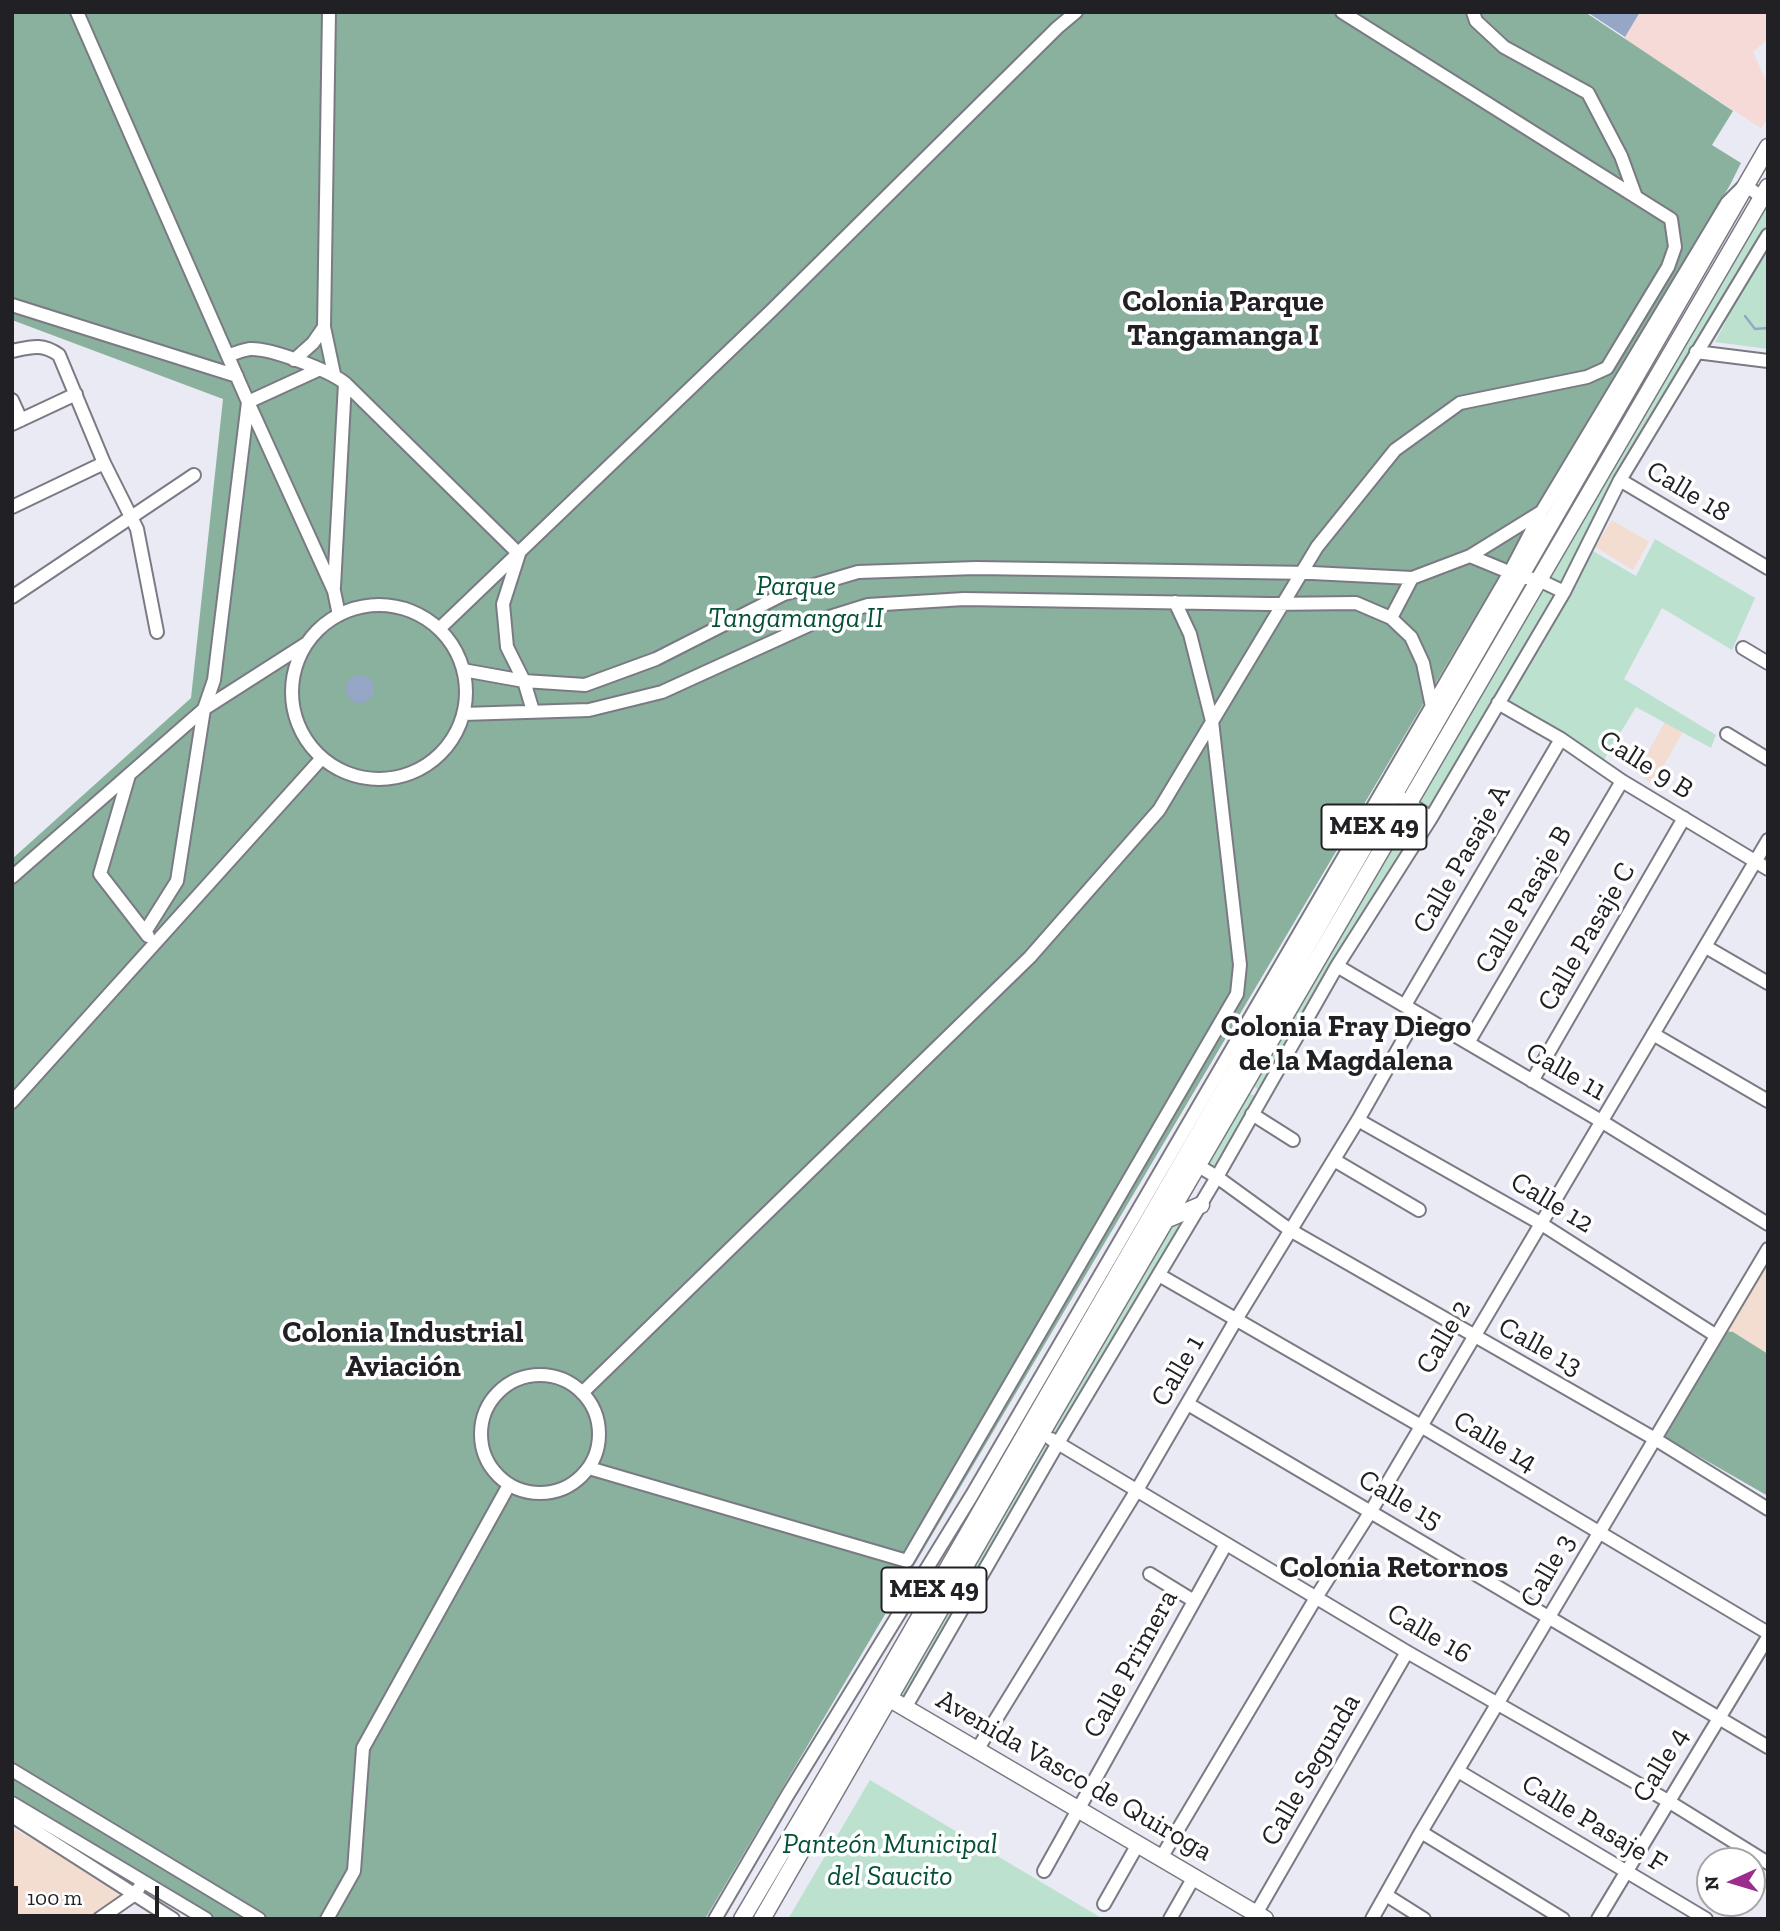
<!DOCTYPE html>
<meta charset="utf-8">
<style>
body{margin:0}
#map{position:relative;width:1780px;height:1931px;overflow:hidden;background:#e9eaf4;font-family:"Zilla Slab",serif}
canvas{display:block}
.frame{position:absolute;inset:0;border:14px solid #212125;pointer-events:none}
.north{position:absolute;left:1696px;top:1847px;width:70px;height:70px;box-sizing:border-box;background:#fff;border:2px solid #a6a6a8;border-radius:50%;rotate:266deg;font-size:19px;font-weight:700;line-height:28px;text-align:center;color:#212125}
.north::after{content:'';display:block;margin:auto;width:24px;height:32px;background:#9a2d8d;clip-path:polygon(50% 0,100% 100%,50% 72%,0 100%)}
.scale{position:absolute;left:14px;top:1886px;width:145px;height:32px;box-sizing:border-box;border:4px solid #212125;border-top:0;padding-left:9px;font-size:21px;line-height:24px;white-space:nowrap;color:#212125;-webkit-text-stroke:5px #fff;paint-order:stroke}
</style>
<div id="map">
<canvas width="1780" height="1931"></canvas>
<div class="frame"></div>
<div class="north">N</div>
<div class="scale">100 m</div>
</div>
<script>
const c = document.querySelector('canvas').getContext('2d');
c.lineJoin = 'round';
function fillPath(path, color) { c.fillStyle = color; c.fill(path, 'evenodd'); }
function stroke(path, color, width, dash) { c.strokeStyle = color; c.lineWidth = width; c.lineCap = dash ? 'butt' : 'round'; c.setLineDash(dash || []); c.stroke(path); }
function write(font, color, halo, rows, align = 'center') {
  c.font = font + ' "Zilla Slab",serif'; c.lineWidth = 7; c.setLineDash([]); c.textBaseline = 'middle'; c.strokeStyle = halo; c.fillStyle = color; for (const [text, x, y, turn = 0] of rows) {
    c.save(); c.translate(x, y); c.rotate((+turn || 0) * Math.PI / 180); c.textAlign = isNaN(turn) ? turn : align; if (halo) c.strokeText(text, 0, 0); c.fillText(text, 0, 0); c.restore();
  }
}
fillPath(new Path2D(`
 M1612 520 1649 542 1633 570 1595 547Z
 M1665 722 1683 732 1653 784 1636 773Z
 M1768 1260V1357L1725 1331Z
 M12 1828 131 1892 90 1919H12Z`), '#f3dcd0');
fillPath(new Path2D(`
 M1639 12H1768V39L1753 52 1768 86V118L1761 128 1624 39Z`), '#f5dad7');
fillPath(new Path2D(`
 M1758 204 1768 209V226L1562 585 1550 579Z
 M1768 240V349L1715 342Z
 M1655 539 1755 598 1732 650 1662 608 1624 679 1716 735 1711 748 1636 707 1602 763 1502 702 1593 551 1636 576Z
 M1543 586 1559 594 1428 816 1416 804Z
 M1412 809 1425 818 1263 1093 1253 1086Z
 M1247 1092 1259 1098 1215 1172 1206 1166Z
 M1192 1213 905 1701 896 1696 1173 1220Z
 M870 1780 1103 1919H788Z`), '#bce1ce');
fillPath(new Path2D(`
 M12 12H1585L1733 111 1712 145 1741 163 1730 185 705 1919H213L12 1794V859L191 698 223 399 12 320Z
 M1725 1331 1733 1332 1768 1354V1496L1665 1437Z`), '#8ab19d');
fillPath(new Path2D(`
 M1587 12H1640L1625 37Z
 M346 689a14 14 0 1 1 28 0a14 14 0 1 1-28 0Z`), '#95a6c6');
stroke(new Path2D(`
 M1745 316 1755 329 1768 328`), '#95a6c6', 2.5);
const minor = new Path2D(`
 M329 12 324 327 334 374
 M1473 12 1476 21 1504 47 1588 93 1621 156 1636 197
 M12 305 237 376
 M12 351C31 347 42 343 59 355L104 463 137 529 157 632
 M1696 352 1768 361
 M228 356C235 353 242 350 250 349 271 348 328 370 345 383L519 554 503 604 507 647 524 681 533 711
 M294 360 313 343 324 327
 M320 369 248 402 334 591 339 615
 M12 400 21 420
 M12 424 76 394
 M1620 480 1768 568
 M12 507 104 463
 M1470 556 1521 577 1539 580 1564 592
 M334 587 345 383
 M12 597 194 475
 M292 692a87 87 0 1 1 174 0a87 87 0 1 1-174 0Z
 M1391 618 1412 578
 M439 629 771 311 1057 28 1076 12
 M1743 648 1768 663
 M463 670 524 681 585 685 656 659 784 594 858 572 976 568 1312 573 1412 578 1470 556 1541 512
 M1498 703 1561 739 1622 781 1768 869
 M463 714 589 710 662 692 820 620 868 605 964 599 1269 604 1356 603 1391 618 1411 637 1423 663 1432 707
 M1727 734 1768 759
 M129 775 100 874 148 936
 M1394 793 1431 818
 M12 877 204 709 214 680 248 402 77 12
 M145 932 177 881 204 709 307 643
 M1706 947 1768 983
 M1337 966 1601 1121 1768 1224
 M1405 1005 1561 739
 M1653 1034 1768 1101
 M1468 1043 1622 781
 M1532 1081 1684 818
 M12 1102 322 758
 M1252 1114 1293 1140
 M1358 1120 1540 1223 1715 1335
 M1334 1160 1419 1210
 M1190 1161 1217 1177 1290 1230 1655 1439 1768 1509
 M1159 1275 1421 1426 1768 1633
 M481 1434a59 59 0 1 1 118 0a59 59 0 1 1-118 0Z
 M582 1393 1030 957 1159 810 1317 547 1395 450 1460 403 1587 377 1607 368 1668 267 1675 247 1671 219 1342 12
 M1188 1404 1768 1747
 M1051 1439 1407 1652 1668 1801 1768 1863
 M589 1468 907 1561 1237 994 1240 965 1212 721 1190 634 1175 602
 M1150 1574 1194 1601
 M905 1708 1058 1443 1217 1177 1337 966 1431 818 1564 592 1620 480 1768 235
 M977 1750 1137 1490 1237 1318 1358 1120 1418 1014
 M12 1770 259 1919
 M1458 1771 1706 1919
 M12 1803 206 1919
 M12 1816 173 1919
 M1421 1832 1563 1919
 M1161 1858 1317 1596 1371 1511 1768 840
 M1044 1871 1226 1544
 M1386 1895 1424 1919
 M1104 1904 1138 1844
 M99 1919 135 1894 139 1888
 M327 1919 354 1871 363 1748 509 1485
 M715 1919 787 1796 972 1495 1510 572 1542 511 1727 203 1745 185 1767 201
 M1170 1919 1194 1877
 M1253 1919 1407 1652
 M1372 1919 1421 1832 1768 1249
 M1598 1919 1768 1637`);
const major = new Path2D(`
 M1168 1219 1201 1205
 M880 1693 1265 1919
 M742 1919 877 1691 1768 147
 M762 1919 1041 1434 1768 187`);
stroke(minor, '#7a7a84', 16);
stroke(major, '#7a7a84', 19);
stroke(minor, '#fff', 12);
stroke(major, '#fff', 16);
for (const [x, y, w] of [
 [1374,827,105],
 [934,1590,105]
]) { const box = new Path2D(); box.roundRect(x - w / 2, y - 22.5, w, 45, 5); c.fillStyle = '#fff'; c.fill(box); stroke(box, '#212125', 2); }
write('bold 26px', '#212125', null, [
 ["MEX 49",1374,827],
 ["MEX 49",934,1590]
]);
write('28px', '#212125', '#fff', [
 ["Calle 18",1688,492,31],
 ["Calle 9 B",1646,765,32],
 ["Calle Pasaje A",1462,859,-60],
 ["Calle Pasaje B",1524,900,-60],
 ["Calle Pasaje C",1587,937,-60],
 ["Calle 11",1566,1072,30],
 ["Calle 12",1552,1203,31],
 ["Calle 2",1444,1337,-60],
 ["Calle 13",1540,1347,29],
 ["Calle 1",1178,1371,-60],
 ["Calle 14",1495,1442,31],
 ["Calle 15",1400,1500,30],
 ["Calle 3",1548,1571,-60],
 ["Calle 16",1429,1634,30],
 ["Calle Primera",1131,1664,-61],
 ["Calle 4",1661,1765,-59],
 ["Calle Segunda",1311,1770,-60],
 ["Avenida Vasco de Quiroga",1074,1776,30],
 ["Calle Pasaje F",1594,1824,31]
]);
write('italic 28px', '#045036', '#fff', [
 ["Parque",796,587],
 ["Tangamanga II",796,619],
 ["Panteón Municipal",890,1845],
 ["del Saucito",890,1877]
]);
write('bold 30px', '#212125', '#fff', [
 ["Colonia Parque",1223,302],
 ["Tangamanga I",1223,336],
 ["Colonia Fray Diego",1346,1027],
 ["de la Magdalena",1346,1061],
 ["Colonia Industrial",403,1333],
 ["Aviación",403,1367],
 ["Colonia Retornos",1394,1568]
]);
</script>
